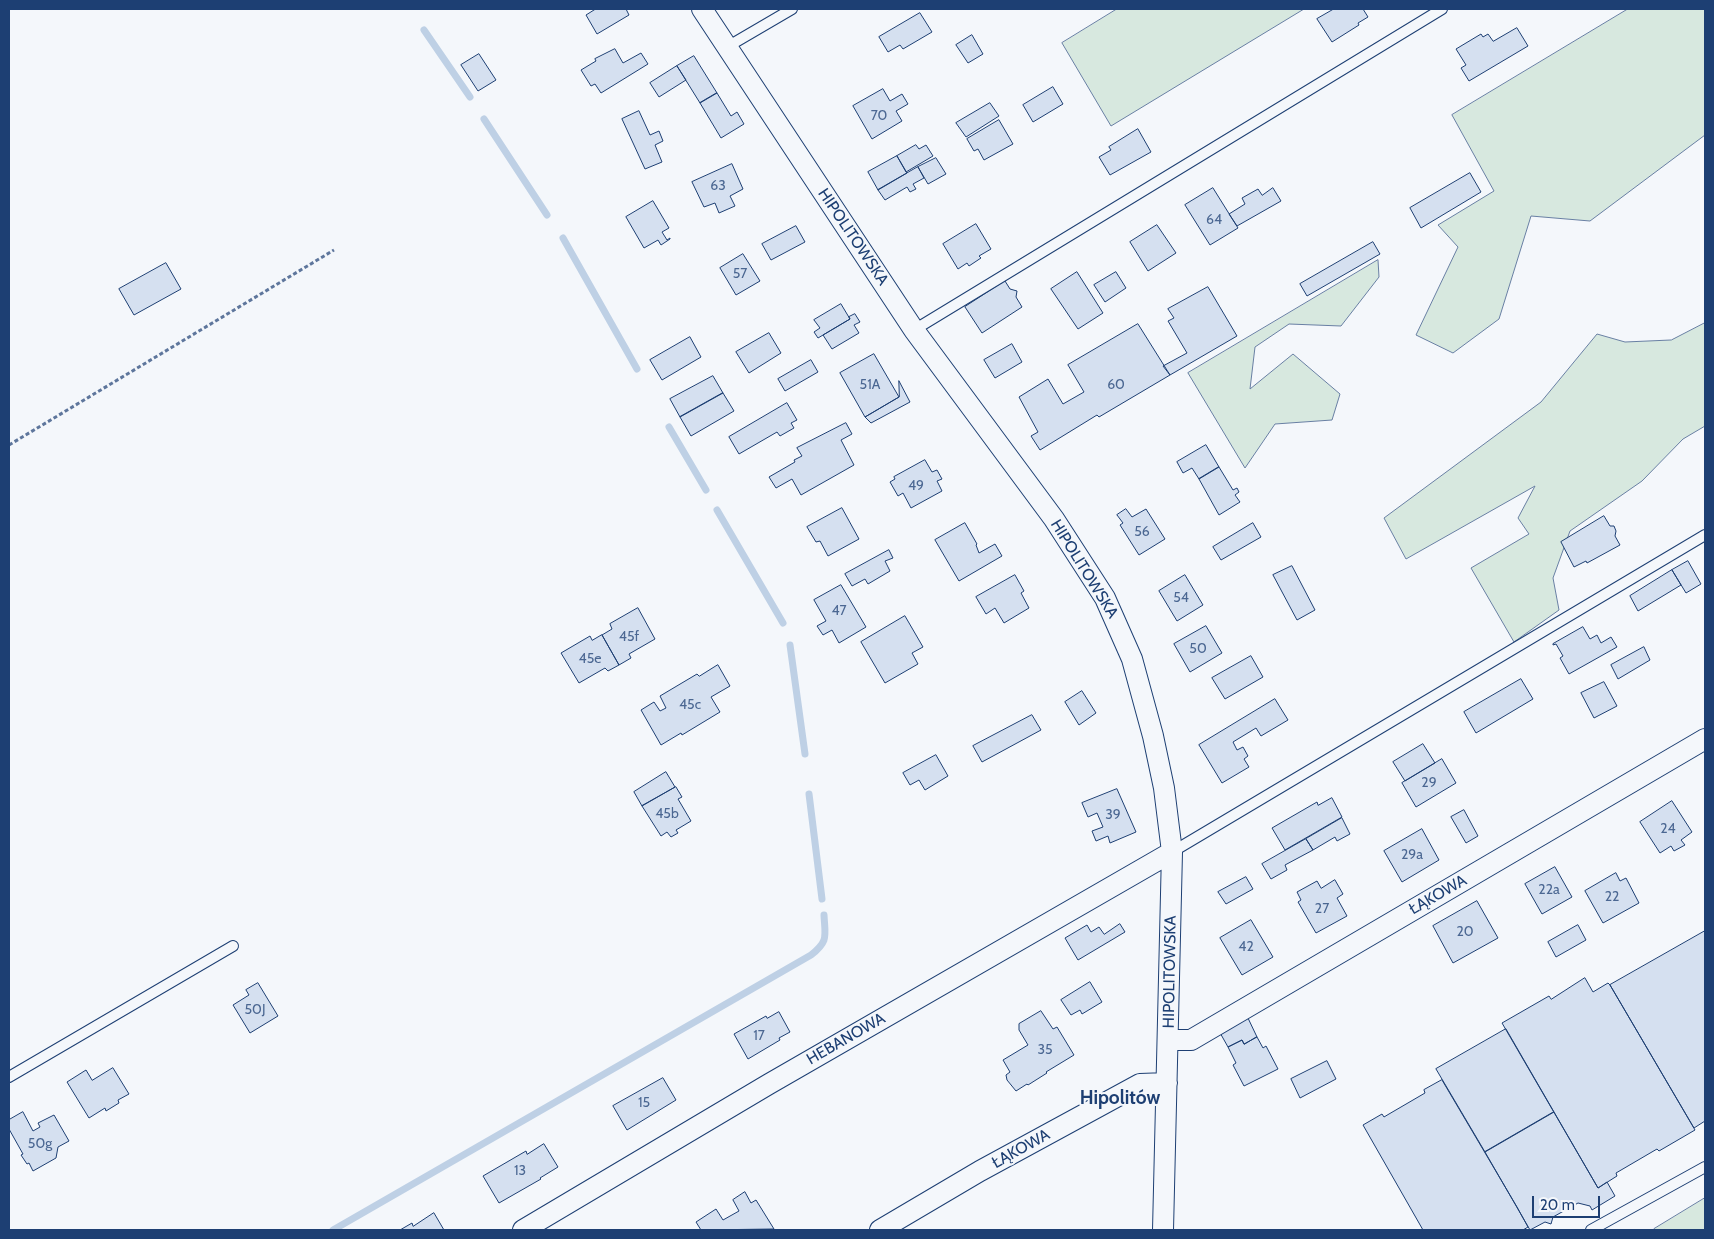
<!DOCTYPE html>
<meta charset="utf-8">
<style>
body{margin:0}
#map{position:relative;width:1714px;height:1239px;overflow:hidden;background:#f4f7fb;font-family:Cabin,sans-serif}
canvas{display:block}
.frame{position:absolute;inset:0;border:10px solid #1d3f73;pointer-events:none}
.scale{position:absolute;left:1532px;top:1196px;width:68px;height:22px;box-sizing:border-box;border:2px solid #1d3f73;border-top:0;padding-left:6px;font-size:15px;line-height:18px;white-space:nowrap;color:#1d3f73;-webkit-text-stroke:4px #f4f7fb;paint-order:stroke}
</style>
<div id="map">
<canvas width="1714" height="1239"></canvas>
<div class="frame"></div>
<div class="scale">20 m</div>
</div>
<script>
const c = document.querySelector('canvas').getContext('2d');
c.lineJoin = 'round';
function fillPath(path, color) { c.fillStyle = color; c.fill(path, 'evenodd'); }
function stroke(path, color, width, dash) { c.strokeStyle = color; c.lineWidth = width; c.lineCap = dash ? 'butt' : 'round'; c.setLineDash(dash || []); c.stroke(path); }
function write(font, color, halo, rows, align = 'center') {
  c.font = font + ' Cabin,sans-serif'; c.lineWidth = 4; c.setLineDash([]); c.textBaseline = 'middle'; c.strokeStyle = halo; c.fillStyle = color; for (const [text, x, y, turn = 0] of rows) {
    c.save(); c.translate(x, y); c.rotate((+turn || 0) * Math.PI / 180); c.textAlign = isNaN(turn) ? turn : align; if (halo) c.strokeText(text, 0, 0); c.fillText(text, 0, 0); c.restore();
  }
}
const green = new Path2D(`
 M1117 9H1304L1111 126 1062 43Z
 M1628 9H1705V135L1590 221 1531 216 1499 319 1453 353 1416 335 1458 247 1438 225 1494 191 1452 115Z
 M1378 260 1379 277 1341 326 1289 324 1255 347 1250 389 1293 354 1340 394 1332 420 1275 424 1245 468 1188 373Z
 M1705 323V426L1683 439 1642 481 1570 531 1553 578 1559 610 1514 642 1471 568 1529 534 1518 518 1535 486 1406 559 1384 518 1541 402 1597 334 1625 342 1671 340Z
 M1705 1198V1230H1654V1229Z`);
fillPath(green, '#d7e8df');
stroke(green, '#687fa3', 1);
stroke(new Path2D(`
 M424 30 470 97
 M484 119 547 215
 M563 238 637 369
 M669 427 706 490
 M717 510 783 623
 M790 645 805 754
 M809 794 822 899
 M333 1230 811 955C829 941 825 936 824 915`), '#bed0e5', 7);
const building = new Path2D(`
 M593 9H626L629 15 597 34 586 15 594 10Z
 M1334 9H1363L1368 17 1358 23 1359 25 1332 42 1317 19Z
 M920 13 932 32 903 49 900 45 888 52 879 37Z
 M1517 28 1528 46 1469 81 1461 68 1466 65 1456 49 1481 34 1483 37 1488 34 1493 41Z
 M972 35 983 54 968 63 956 45Z
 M615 49 623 63 641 53 648 64 601 93 595 84 591 86 581 70 596 61 595 59Z
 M479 54 496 80 478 91 461 65Z
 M694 56 717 93 700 103 677 66Z
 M677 66 686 80 659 97 650 83Z
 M1053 87 1063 104 1033 122 1023 105Z
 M883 89 890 101 902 94 908 104 896 111 902 121 872 139 853 106Z
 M717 93 731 116 737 112 744 124 721 138 700 103Z
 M990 103 999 116 966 137 956 123Z
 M639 111 650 135 659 131 663 141 655 145 662 162 645 169 622 119Z
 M999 120 1013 144 984 160 978 149 974 151 967 139Z
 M1138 129 1151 152 1110 175 1099 157 1111 150 1109 147Z
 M916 145 919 149 926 145 933 156 906 172 897 156Z
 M897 156 907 173 878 190 868 172Z
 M936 158 946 174 928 184 918 167Z
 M732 164 743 189 730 196 735 206 719 213 715 203 704 207 692 182Z
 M918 167 924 178 913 184 916 189 910 192 907 187 885 200 878 190Z
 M1470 173 1481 192 1421 228 1410 208Z
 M1213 188 1238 228 1210 245 1185 205Z
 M1273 188 1281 201 1237 226 1229 214 1245 204 1242 198 1258 189 1262 195Z
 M653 201 669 228 662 232 667 240 670 238V239L661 245 658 240 644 248 626 217Z
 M976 224 991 249 979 256 981 258 969 266 967 263 958 269 943 244Z
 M1157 225 1176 253 1148 271 1130 242Z
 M796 226 805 242 771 260 762 244Z
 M1373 242 1380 254 1307 296 1300 284Z
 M743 254 760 281 736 295 720 268Z
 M166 263 181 289 134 315 119 289Z
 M1077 272 1103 313 1078 329 1051 289Z
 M1116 272 1126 288 1105 302 1094 285Z
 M1005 281 1010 289 1017 291 1016 297 1022 307 982 333 965 307Z
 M1208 287 1237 336 1170 375 1163 366 1187 353 1168 321 1174 318 1168 309Z
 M841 304 850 319 818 338 814 332 820 328 814 320Z
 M855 314 860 322 854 325 859 333 832 349 823 335 850 319 849 317Z
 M1138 324 1170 375 1099 417 1097 415 1040 450 1031 436 1038 432 1019 397 1048 379 1063 404 1084 392 1068 365Z
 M769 333 781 353 749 373 736 352Z
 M690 337 701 357 662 380 650 360Z
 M1012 344 1022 362 995 378 984 360Z
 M874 354 899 397 865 417 840 373Z
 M811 360 818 372 785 391 778 379Z
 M713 376 723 393 680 417 670 399Z
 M899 381 910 402 871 423 865 417 899 397Z
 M723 393 734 411 691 436 680 417Z
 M787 403 797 420 791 423 794 428 780 436 777 432 739 454 729 437Z
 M846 423 852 434 841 440 854 465 801 495 792 479 776 488 769 477 795 462 794 460 802 456 797 448Z
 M1206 445 1219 467 1199 479 1192 468 1183 473 1177 462Z
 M925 460 932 472 937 470 942 479 937 481 942 491 911 508 903 493 898 496 890 482 895 479 894 477Z
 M1219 467 1233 490 1237 488 1239 492 1235 495 1240 502 1219 515 1199 479Z
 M842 508 859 539 828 556 820 541 816 542 807 527Z
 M1126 509 1132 517 1146 509 1165 539 1139 555 1120 525 1123 523 1117 515Z
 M1604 516 1610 526H1614L1616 531 1615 536 1620 545 1587 563 1586 561 1574 567 1561 542Z
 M965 523 977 544 976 545 979 553 995 544 1002 556 959 581 935 540Z
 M1253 523 1261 537 1221 560 1213 547Z
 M889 550 893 558 885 561 890 571 868 584 865 579 852 586 845 574Z
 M1688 561 1701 584 1686 593 1672 570Z
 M1292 566 1315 610 1297 620 1273 575Z
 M1672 570 1681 585 1638 611 1630 596Z
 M1015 575 1024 591 1021 593 1029 608 1004 623 995 608 986 614 976 597Z
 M1185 575 1203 605 1177 621 1159 591Z
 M841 585 866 627 839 643 832 630 823 635 817 626 826 621 814 600Z
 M638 608 655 639 629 654 631 658 619 665 602 635 612 629 610 624Z
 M905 616 923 647 912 653 918 664 885 683 861 642Z
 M1206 626 1222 653 1190 672 1174 644Z
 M1583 627 1590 639 1597 635 1601 643 1611 637 1617 647 1569 674 1560 658 1563 656 1556 644 1553 645V644Z
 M602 635 619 665 608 671 605 668 579 683 561 653 590 636 592 640Z
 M1644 647 1650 660 1618 679 1611 665Z
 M1251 656 1263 677 1225 699 1212 678Z
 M718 665 730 686 711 697 720 712 682 735 681 733 661 745 641 710 654 702 660 711 666 708 660 696 697 674 699 676Z
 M1521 679 1533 699 1476 733 1464 712Z
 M1604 682 1617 706 1594 718 1581 693Z
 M1082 691 1096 713 1079 725 1065 702Z
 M1275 699 1288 720 1261 736 1256 728 1233 742 1237 750 1243 747 1248 756 1244 759 1249 767 1222 783 1199 745Z
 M1032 715 1041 730 982 762 973 746Z
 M1423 744 1435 763 1405 781 1393 762Z
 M936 755 948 776 925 790 919 780 910 785 903 773Z
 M1442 759 1456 783 1416 807 1402 783Z
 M666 772 675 787 642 806 634 792Z
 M676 787 682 797 678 799 691 821 676 830 678 833 671 837 667 832 661 836 642 806Z
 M1117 789 1136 832 1110 843 1108 836 1096 841 1092 831 1103 827 1097 813 1088 817 1082 803Z
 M1332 798 1342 817 1285 850 1272 828 1317 802 1318 805Z
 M1672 801 1692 832 1681 840 1685 845 1674 851 1671 846 1660 853 1640 822Z
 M1464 810 1478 836 1466 843 1451 817Z
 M1342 818 1350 834 1337 841 1335 837 1313 850 1306 839Z
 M1422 829 1439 860 1402 882 1384 851Z
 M1306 839 1313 850 1285 865 1287 870 1271 879 1262 864Z
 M1555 867 1572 897 1542 914 1525 884Z
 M1616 873 1620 881 1626 878 1639 903 1603 923 1585 891Z
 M1246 877 1253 889 1226 904 1218 892Z
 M1335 880 1343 894 1337 898 1347 916 1316 933 1298 902 1301 900 1297 892 1317 881 1321 888Z
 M1477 901 1498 938 1453 963 1433 926Z
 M1251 920 1273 957 1242 975 1220 938Z
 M1120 924 1125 932 1078 960 1065 938 1087 925 1091 932 1099 927 1104 934Z
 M1578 925 1586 940 1556 957 1548 942Z
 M1705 931V1121L1694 1128 1610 985Z
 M1585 978 1593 992 1608 983 1610 985 1695 1130 1659 1151 1657 1149 1616 1173 1617 1176 1598 1188 1502 1023 1549 996 1551 999Z
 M1090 982 1102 1002 1082 1014 1080 1010 1071 1015 1061 1000Z
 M258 983 278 1016 250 1033 233 1005 249 995 246 990Z
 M1041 1011 1053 1029 1057 1027 1074 1055 1046 1072 1047 1073 1028 1085 1027 1084 1016 1091 1007 1080 1006 1075 1010 1072 1003 1060 1028 1045 1019 1030V1024Z
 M779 1012 790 1032 779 1038 780 1040 748 1059 734 1034 766 1016 767 1018Z
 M1247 1016 1257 1037 1244 1044 1242 1040 1228 1047 1219 1031Z
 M1506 1029 1554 1112 1485 1152 1436 1069Z
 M1257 1037 1263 1048 1266 1046 1278 1069 1244 1086 1233 1065 1236 1063 1228 1047 1242 1040 1244 1044Z
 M1327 1061 1336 1079 1300 1098 1291 1079Z
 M113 1068 129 1094 118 1100 119 1103 106 1111 105 1108 89 1118 67 1082 86 1070 92 1080Z
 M663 1078 676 1100 627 1130 613 1106Z
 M1442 1080 1517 1207 1528 1227 1523 1230H1423L1363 1125 1382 1114 1384 1117 1389 1114 1425 1093 1424 1090Z
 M23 1112 33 1131 40 1127 38 1123 54 1115 69 1141 58 1147 56 1158 33 1171 29 1163 27 1164 21 1155 23 1154 9 1129V1120Z
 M1554 1112 1598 1188 1607 1182 1615 1196 1592 1210 1590 1206 1578 1203 1553 1217 1551 1224 1545 1222 1530 1230 1485 1152Z
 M544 1144 558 1167 540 1178 541 1179 499 1203 483 1176 526 1151 527 1154Z
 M745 1192 751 1203 756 1200 774 1229 701 1230 696 1222 716 1209 723 1220 739 1211 733 1200Z
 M434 1213 444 1230H400L412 1223 413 1226Z`);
fillPath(building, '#d5e0f0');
stroke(building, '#1d3f73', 1);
const lane = new Path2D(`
 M727 47 792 9
 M914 330 1442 9
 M1172 852 1705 535
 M9 1077 233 946
 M1591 1230 1705 1167`);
const street = new Path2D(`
 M702 9 914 330 1054 519 1105 598 1132 659 1153 736 1164 788 1172 852 1163 1230
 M1169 1040H1191L1705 739
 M523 1230 769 1084 1172 852
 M880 1230 980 1171 1140 1084 1167 1083`);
stroke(lane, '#1d3f73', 12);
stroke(street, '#1d3f73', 22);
stroke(new Path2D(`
 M9 445 334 250`), '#5e769c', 3, [4, 2.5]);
stroke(lane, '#f4f7fb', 10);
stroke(street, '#f4f7fb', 20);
write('14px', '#4b6792', null, [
 ["70",879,116],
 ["63",718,186],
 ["64",1214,220],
 ["57",740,274],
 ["51A",870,385],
 ["60",1116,385],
 ["49",916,486],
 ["56",1142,532],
 ["54",1181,598],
 ["47",839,611],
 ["45f",629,637],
 ["50",1198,649],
 ["45e",590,659],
 ["45c",690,705],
 ["29",1429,783],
 ["45b",667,814],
 ["39",1113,815],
 ["24",1668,829],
 ["29a",1412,855],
 ["22a",1549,890],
 ["22",1612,897],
 ["27",1322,909],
 ["20",1465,932],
 ["42",1246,947],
 ["50J",255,1010],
 ["17",759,1036],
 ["35",1045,1050],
 ["15",644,1103],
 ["50g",40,1144],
 ["13",520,1171]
]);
write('16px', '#1d3f73', '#f4f7fb', [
 ["HIPOLITOWSKA",853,237,56],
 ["HIPOLITOWSKA",1084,569,58],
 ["ŁĄKOWA",1438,895,-30],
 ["HIPOLITOWSKA",1170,972,-89],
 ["HEBANOWA",846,1039,-30],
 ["ŁĄKOWA",1021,1149,-29]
]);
write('bold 19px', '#1d3f73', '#f4f7fb', [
 ["Hipolitów",1120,1098]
]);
</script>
